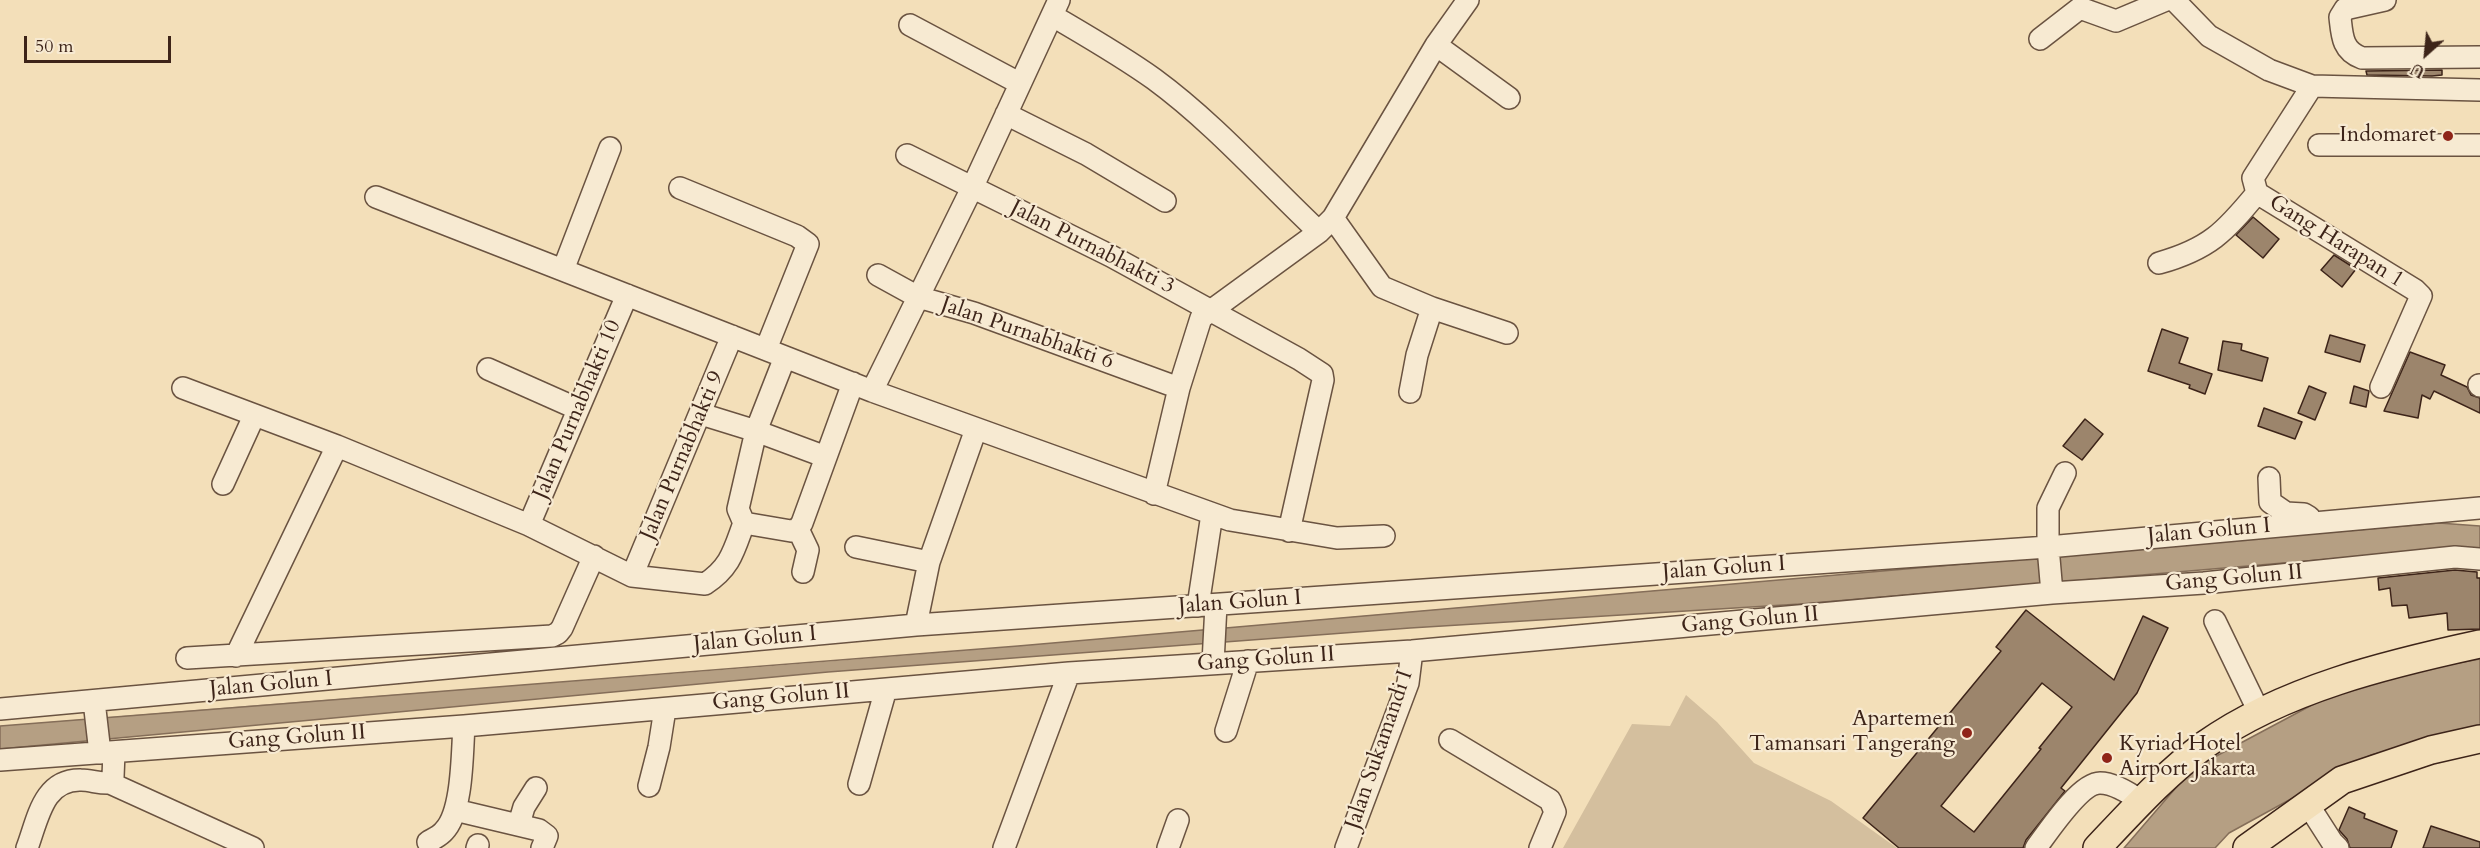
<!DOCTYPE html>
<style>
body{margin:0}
#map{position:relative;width:2480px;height:848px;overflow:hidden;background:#f3dfb9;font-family:Cardo,serif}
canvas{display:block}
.north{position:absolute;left:2396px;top:24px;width:60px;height:60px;-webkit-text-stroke:4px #f7ead2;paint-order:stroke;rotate:207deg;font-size:16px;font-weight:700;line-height:24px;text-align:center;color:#3d2419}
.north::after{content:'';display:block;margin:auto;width:21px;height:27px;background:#3d2419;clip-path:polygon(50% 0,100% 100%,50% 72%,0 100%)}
.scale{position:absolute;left:24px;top:36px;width:147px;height:27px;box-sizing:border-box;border:3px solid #3d2419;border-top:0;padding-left:8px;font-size:18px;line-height:21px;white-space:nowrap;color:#3d2419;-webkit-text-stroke:4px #f7ead2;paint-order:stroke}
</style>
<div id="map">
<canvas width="2480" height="848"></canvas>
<div class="north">U</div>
<div class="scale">50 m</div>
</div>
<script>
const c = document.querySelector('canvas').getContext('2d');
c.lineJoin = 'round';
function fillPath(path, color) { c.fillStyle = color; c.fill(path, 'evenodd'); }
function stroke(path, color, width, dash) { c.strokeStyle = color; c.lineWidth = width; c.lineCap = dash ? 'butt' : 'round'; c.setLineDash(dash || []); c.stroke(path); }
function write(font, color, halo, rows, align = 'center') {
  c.font = font + ' Cardo,serif'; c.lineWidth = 4.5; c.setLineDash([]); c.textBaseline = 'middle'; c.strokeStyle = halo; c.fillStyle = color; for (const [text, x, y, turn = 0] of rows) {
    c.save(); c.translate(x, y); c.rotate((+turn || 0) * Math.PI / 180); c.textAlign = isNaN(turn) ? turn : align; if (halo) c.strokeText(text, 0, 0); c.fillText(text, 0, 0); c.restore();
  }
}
fillPath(new Path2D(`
 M1686 695 1717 722 1754 763 1831 801 1897 848H1563L1632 724 1670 726Z`), '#d4bf9e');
const water = new Path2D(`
 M2439 523 2480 526V549L2401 553 1800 604 1410 628 828 672 0 749V726C339 697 679 675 1018 646 1491 605 1965 563 2439 523Z
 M2480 659V726L2371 755 2229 833 2215 848H2124L2192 769 2355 682Z`);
fillPath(water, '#b59f83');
stroke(water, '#856e59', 1.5);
const building = new Path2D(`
 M2442 70V75L2432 76 2367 75 2366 71Z
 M2253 217 2279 239 2263 258 2236 235Z
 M2334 255 2356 269 2342 287 2321 270Z
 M2162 329 2188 338 2179 363 2212 374 2205 394 2189 388 2190 385 2148 371Z
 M2330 335 2365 345 2360 362 2325 352Z
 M2223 341 2242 344 2241 350 2268 358 2262 381 2218 370Z
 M2410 352 2445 365 2441 375 2467 387 2471 395 2480 398V413L2434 391 2430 399 2422 395 2418 418 2384 411Z
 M2309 386 2326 393 2315 420 2298 413Z
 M2354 386 2369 391 2366 407 2350 403Z
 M2264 408 2302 422 2295 439 2258 426Z
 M2085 419 2103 434 2082 460 2063 446Z
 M2455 570 2477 572V578H2480V629L2448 630 2447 613 2409 618 2407 605 2392 606 2390 588 2379 590 2378 578Z
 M2026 610 2114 680 2143 616 2168 628 2137 693 2061 788 2065 791 2026 840 2023 848H1899L1863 818 2001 651 1996 647ZM2042 683 2072 707 2039 748 2041 749 1974 832 1941 806Z
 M2349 807 2365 814 2364 818 2397 831 2391 848H2350L2347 839 2339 830Z
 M2431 826 2480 842V848H2423Z`);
fillPath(building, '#9c856c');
stroke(building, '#3d2419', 1.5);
const minor = new Path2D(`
 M2174 0 2209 36 2269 70 2312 86 2480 90
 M2385 0 2345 9 2340 17C2342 35 2342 51 2362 58L2480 57
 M1053 16C1087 36 1122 56 1154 79 1214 123 1265 181 1319 232
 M910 25 1019 83
 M2040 39 2080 8 2116 21 2166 0
 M1436 45 1509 98
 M1006 114 1086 154 1165 201
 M2319 145H2480
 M907 155 1111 256 1299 359 1322 374 1323 380 1289 531
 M680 188 797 236 808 244 766 349
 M2257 193 2415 290 2421 296 2381 387
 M2257 193 2253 178 2312 86
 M376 197 872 391 1230 520 1337 538 1384 536
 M1333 218 1382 287 1432 308 1507 333
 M2159 263C2209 249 2225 232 2257 193
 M563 270 610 148
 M878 275 918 297 974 313 1179 388
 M488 369 578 409
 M2479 385 2480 386
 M183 388 337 446 529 525 632 576 705 584C731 567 734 550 744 523L738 509 756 431 785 357
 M872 391 973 186 1059 0
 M1410 392 1417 355 1432 308
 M701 414 756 431 826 457
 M2269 478 2270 502 2286 513 2304 514 2309 517
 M223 484 254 416
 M1154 494 1179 388 1201 318 1319 232 1333 218 1436 45 1468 0
 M744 523 791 531 798 529 802 523 853 383
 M529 525 627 295
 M798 529 808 550 803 572
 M856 547 929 562
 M632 576 732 336
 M2052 593 2048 547V508L2065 473
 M1198 606 1212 514
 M2215 621 2260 714
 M916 625 929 562 976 429
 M236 656 337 446
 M187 658 552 636 558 633 562 628 594 556
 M1213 663 1216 605
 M94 701 100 753
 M0 709 916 625 2048 547 2480 508
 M1226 731 1248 661
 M1450 740 1550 800 1555 812 1540 848
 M0 760 464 726 1069 673 1412 651 2052 593 2204 583 2455 557 2480 559
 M110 783 253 848
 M859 784 886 689
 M649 786 659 747 665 709
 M2307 803 2332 842 2338 848
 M455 810 539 830 547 836 542 848
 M519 824 524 807 536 788
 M428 842C433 839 440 836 444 831 463 812 462 752 464 726
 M27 848C38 819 43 779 81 780 91 780 100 784 110 783L113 777 114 752
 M477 848 478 845
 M1004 848 1069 673
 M1168 848 1178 820
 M1346 848 1408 683 1412 651
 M2036 848C2048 832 2080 783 2100 783 2114 783 2131 794 2142 802`);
const major = new Path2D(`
 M2097 848C2131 812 2166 773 2206 744 2284 689 2388 664 2480 644
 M2247 848 2342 780 2431 750 2480 739`);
stroke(minor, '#6a5341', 24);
stroke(major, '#3d2419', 30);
stroke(minor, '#f7ead2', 21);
stroke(major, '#f3dfb9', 27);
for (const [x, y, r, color] of [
 [2448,136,6,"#8f2418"],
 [1967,733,6,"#8f2418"],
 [2107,758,6,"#8f2418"]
]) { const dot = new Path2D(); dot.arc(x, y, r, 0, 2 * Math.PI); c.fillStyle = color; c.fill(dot); stroke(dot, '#f7ead2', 2); }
write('22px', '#3d2419', '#f7ead2', [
 ["Indomaret",2436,136],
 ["Apartemen",1955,720],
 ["Tamansari Tangerang",1955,745],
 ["Kyriad Hotel",2119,745,"left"],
 ["Airport Jakarta",2119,770,"left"]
], 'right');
write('22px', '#3d2419', '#f7ead2', [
 ["Gang Harapan 1",2336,242,32],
 ["Jalan Purnabhakti 3",1092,248,27],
 ["Jalan Purnabhakti 6",1027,334,19],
 ["Jalan Purnabhakti 10",578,410,-67],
 ["Jalan Purnabhakti 9",683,456,-67],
 ["Jalan Golun I",2209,532,-5],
 ["Jalan Golun I",1724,569,-4],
 ["Gang Golun II",2234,579,-5],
 ["Jalan Golun I",1240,603,-4],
 ["Gang Golun II",1750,621,-5],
 ["Jalan Golun I",755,640,-5],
 ["Gang Golun II",1266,660,-4],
 ["Jalan Golun I",271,685,-5],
 ["Gang Golun II",781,698,-5],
 ["Gang Golun II",297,738,-4],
 ["Jalan Sukamandi I",1380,750,-71]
]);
</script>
